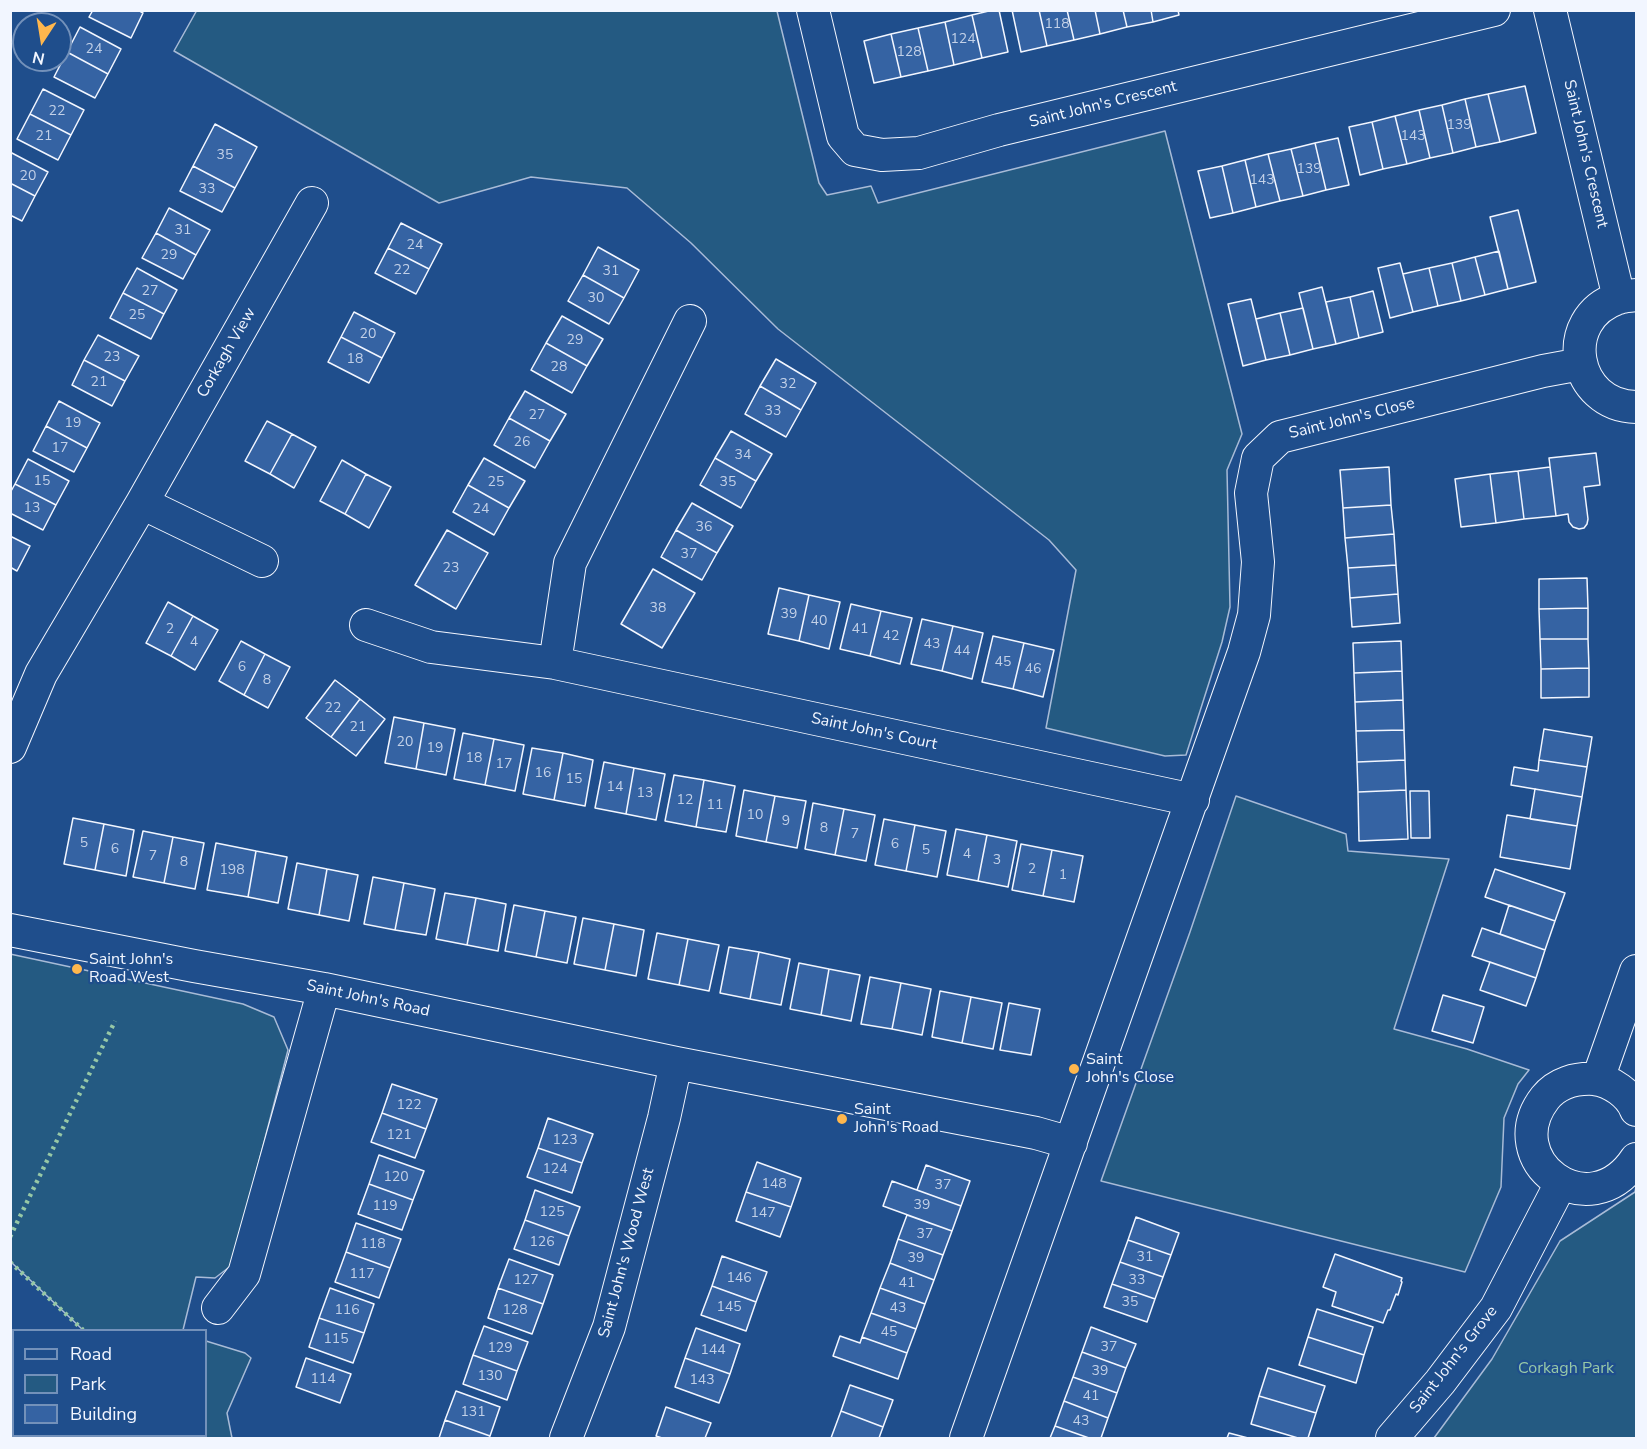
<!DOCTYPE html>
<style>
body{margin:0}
#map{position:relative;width:1647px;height:1449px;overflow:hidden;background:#1f4e8c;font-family:"Nunito Sans",sans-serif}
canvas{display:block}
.frame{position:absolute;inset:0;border:12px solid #f2f6ff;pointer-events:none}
.legend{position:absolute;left:12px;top:1329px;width:195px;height:108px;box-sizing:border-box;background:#1f4e8c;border:2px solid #7391ba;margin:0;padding:8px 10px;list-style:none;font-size:18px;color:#f2f6ff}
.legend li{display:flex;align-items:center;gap:12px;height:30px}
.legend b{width:30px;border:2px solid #7391ba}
.north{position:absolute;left:12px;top:12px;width:60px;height:60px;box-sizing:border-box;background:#1f4e8c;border:2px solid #7391ba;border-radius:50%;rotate:192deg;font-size:16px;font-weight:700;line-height:24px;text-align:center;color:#f2f6ff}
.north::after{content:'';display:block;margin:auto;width:21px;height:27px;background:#ffb74d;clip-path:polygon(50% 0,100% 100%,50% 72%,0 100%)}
</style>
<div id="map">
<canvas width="1647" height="1449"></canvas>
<div class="frame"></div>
<ul class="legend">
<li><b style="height:8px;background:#1f4e8c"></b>Road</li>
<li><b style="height:16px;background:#245a82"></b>Park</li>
<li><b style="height:16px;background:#3563a3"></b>Building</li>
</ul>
<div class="north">N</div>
</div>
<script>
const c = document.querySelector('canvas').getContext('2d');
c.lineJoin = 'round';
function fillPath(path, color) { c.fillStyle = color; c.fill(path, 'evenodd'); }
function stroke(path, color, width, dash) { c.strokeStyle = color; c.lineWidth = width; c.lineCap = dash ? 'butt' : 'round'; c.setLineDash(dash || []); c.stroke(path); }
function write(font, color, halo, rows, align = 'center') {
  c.font = font + ' "Nunito Sans",sans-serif'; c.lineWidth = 4.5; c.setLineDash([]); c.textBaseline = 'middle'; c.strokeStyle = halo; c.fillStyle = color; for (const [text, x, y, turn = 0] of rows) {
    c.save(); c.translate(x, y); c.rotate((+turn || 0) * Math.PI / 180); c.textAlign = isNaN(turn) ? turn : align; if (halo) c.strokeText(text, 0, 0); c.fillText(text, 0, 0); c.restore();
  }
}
const green = new Path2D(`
 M197 10 777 11 819 183 827 195 871 186 878 203 1165 131 1242 434 1227 470 1230 607 1222 642 1186 755 1165 756 1046 728 1076 570 1049 540 778 329 691 243 627 188 531 177 439 203 174 51Z
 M1236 796 1346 834 1348 851 1449 859 1394 1029 1467 1049 1529 1070 1518 1084 1504 1118 1501 1187 1465 1272 1101 1181 1190 932Z
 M10 954 243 1004 274 1017 288 1050 232 1265 215 1278 196 1277 183 1330H83L11 1262Z
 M1636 1187V1438H1434L1492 1359 1560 1241 1635 1192Z
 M206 1341 245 1353 251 1358 227 1413 232 1438H198L195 1436H206Z`);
fillPath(green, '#245a82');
stroke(green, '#a8bbd7', 1.5);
const building = new Path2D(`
 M93 10H138L143 13 131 38 89 17Z
 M993 10H999L1008 52 982 58 972 15Z
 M1012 10H1039L1047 46 1021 52Z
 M1039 10H1067L1074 40 1047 46Z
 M1067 10H1095L1100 34 1074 40Z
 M1095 10H1123L1127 27 1100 34Z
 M1123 10H1151L1153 22 1127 27Z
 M1151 10H1178L1179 15 1153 22Z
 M972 15 982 58 954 65 945 22Z
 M945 22 954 65 928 71 918 28Z
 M80 27 121 49 108 74 67 52Z
 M918 28 928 71 901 77 891 34Z
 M891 34 901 77 874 83 864 41Z
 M67 52 108 74 95 98 54 77Z
 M1525 86 1536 133 1500 142 1488 94Z
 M43 89 84 110 71 135 30 114Z
 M1488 94 1500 142 1476 147 1465 99Z
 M1465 99 1476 147 1453 153 1442 105Z
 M1442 105 1453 153 1430 158 1419 110Z
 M1419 110 1430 158 1407 164 1395 116Z
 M30 114 71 135 58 160 17 139Z
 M1395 116 1407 164 1383 169 1372 122Z
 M1372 122 1383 169 1360 175 1349 127Z
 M215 124 257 147 235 188 193 166Z
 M1338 138 1349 185 1326 190 1315 143Z
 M1315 143 1326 190 1303 196 1291 149Z
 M1291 149 1303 196 1280 201 1268 154Z
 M10 152 48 172 35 196 10 183Z
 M1268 154 1280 201 1256 207 1245 160Z
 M1245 160 1256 207 1233 213 1222 166Z
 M193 166 235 188 222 212 180 191Z
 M1222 166 1233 213 1210 218 1198 171Z
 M10 183 35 196 22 221 10 215Z
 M169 208 210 230 196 255 156 233Z
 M1518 210 1536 282 1508 289 1490 217Z
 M401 223 442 244 429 269 388 248Z
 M156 233 196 255 183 279 142 258Z
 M598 247 639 270 624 298 583 275Z
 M388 248 429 269 416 294 375 273Z
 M1499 251 1508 289 1485 295 1475 257Z
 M1475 257 1485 295 1461 301 1452 263Z
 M1400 263 1413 312 1390 318 1378 268Z
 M1452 263 1461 301 1438 306 1429 268Z
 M137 268 177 290 164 314 123 293Z
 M1429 268 1438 306 1413 312 1403 274Z
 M583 275 624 298 609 324 568 301Z
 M1322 287 1336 344 1313 349 1299 293Z
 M1373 291 1383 332 1359 338 1350 297Z
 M123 293 164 314 151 339 110 318Z
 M1350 297 1359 338 1336 344 1326 302Z
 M1251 299 1266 360 1243 366 1228 304Z
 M1303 308 1313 349 1290 355 1280 313Z
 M354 312 395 333 382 358 341 337Z
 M1280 313 1290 355 1266 360 1256 319Z
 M562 316 603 339 587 366 546 343Z
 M98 335 139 356 125 381 84 360Z
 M341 337 382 358 369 383 328 362Z
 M546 343 587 366 572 393 531 370Z
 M776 359 816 383 801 410 760 386Z
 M84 360 125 381 112 406 72 385Z
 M760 386 801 410 786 437 745 414Z
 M525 391 566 414 550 441 509 418Z
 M59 401 100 423 87 448 46 426Z
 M509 418 550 441 535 468 494 445Z
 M267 421 292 434 270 474 245 461Z
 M46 426 87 448 74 472 33 451Z
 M731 431 772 454 756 481 715 458Z
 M292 434 316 447 294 488 270 474Z
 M1596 453 1600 485 1584 487 1588 519 1587 524 1584 528 1579 529 1573 527 1569 522 1568 514 1556 516 1549 458Z
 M484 458 525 481 509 508 468 485Z
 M715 458 756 481 741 508 700 485Z
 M28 459 69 481 56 505 15 484Z
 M342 460 366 474 345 514 320 501Z
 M1389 467 1391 505 1343 508 1340 470Z
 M1550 467 1556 516 1524 519 1518 471Z
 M1518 471 1524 519 1496 523 1490 474Z
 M366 474 391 487 369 528 345 514Z
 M1490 474 1496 523 1461 527 1455 479Z
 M15 484 56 505 43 530 10 513V493Z
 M468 485 509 508 494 535 453 512Z
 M692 503 733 526 717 553 676 530Z
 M1391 505 1394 534 1345 538 1343 508Z
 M447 530 488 553 456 609 415 585Z
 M676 530 717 553 702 580 661 557Z
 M1394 534 1396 565 1348 568 1345 538Z
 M10 536 30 546 17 571 10 567Z
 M1396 565 1398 594 1350 598 1348 568Z
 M653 569 695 593 662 648 621 624Z
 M1587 578 1588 608 1539 609V579Z
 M779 588 809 595 799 641 768 634Z
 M1398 594 1400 623 1352 627 1350 598Z
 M809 595 840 602 829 649 799 641Z
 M168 602 193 616 171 656 146 643Z
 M851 604 881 611 870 656 840 649Z
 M1588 608V639H1540L1539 609Z
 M881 611 912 618 900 664 870 656Z
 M193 616 218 630 195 670 171 656Z
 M922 619 953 626 942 671 911 664Z
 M953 626 983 633 972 679 942 671Z
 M993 636 1024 643 1013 689 982 682Z
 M1540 639H1588L1589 668 1541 669Z
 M241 641 265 654 244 695 219 681Z
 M1401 641 1402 671 1354 673 1353 643Z
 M1024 643 1054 650 1043 697 1013 689Z
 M265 654 290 667 268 708 244 695Z
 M1589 668V697L1541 698V669Z
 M1402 671 1403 700 1355 702 1354 673Z
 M335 680 360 699 331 737 306 718Z
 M360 699 385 719 356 756 331 737Z
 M1403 700 1404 730 1356 731 1355 702Z
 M394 717 424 723 416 769 385 763Z
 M424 723 455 729 446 775 416 769Z
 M1544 729 1592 737 1587 767 1539 760Z
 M1404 730 1405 760 1357 762 1356 731Z
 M463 733 494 739 485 785 454 779Z
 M494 739 524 745 515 791 485 785Z
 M532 748 563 753 554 800 523 794Z
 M563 753 593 760 585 806 554 800Z
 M1405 760 1406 790 1358 792 1357 762Z
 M1539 760 1587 767 1582 797 1511 785 1514 767 1538 771Z
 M604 762 634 768 626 814 595 808Z
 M634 768 665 774 656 820 626 814Z
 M674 775 704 780 696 827 665 821Z
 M704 780 735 786 726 832 696 827Z
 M1535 789 1582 797 1577 826 1530 819Z
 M744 790 775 796 766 842 736 836Z
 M1406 790 1408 839 1359 841 1358 792Z
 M1410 791H1429L1430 838H1411Z
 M775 796 806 801 797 848 766 842Z
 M813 803 844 809 835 855 805 849Z
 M844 809 875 815 866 861 835 855Z
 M1507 815 1577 826 1570 869 1500 857Z
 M73 818 104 824 95 870 64 864Z
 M884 819 915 825 906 871 875 865Z
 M104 824 134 830 126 876 95 870Z
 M915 825 946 831 937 877 906 871Z
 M956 829 987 835 978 881 947 875Z
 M143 831 173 837 164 883 133 877Z
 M987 835 1017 841 1008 887 978 881Z
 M173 837 204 843 195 889 164 883Z
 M216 843 256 851 248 897 207 890Z
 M1021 844 1052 850 1043 896 1012 890Z
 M1052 850 1083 856 1074 902 1043 896Z
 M256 851 287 857 278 903 248 897Z
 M297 863 327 869 319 915 288 909Z
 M327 869 358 875 349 921 319 915Z
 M1495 869 1565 893 1555 921 1485 897Z
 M373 877 404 883 395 930 364 924Z
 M404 883 435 889 426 935 395 930Z
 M445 893 476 898 467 945 436 939Z
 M476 898 506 904 498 951 467 945Z
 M514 905 545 911 536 957 505 951Z
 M1509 905 1555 921 1545 950 1500 934Z
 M545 911 576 917 567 963 536 957Z
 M583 918 614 924 605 970 574 964Z
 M614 924 644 930 636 976 605 970Z
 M1482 928 1545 950 1536 978 1472 956Z
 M657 933 688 939 679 985 648 979Z
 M688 939 719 945 709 991 679 985Z
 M729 947 759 952 750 999 720 993Z
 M759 952 790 959 781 1005 750 999Z
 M1490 962 1536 978 1526 1006 1480 990Z
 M799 963 829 969 821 1015 790 1009Z
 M829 969 860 975 851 1021 821 1015Z
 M870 977 901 983 892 1029 861 1024Z
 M901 983 931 989 922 1035 892 1029Z
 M940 991 971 997 962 1043 932 1037Z
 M1443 995 1484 1007 1473 1043 1432 1031Z
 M971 997 1002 1003 993 1049 962 1043Z
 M1009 1003 1040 1009 1031 1055 1000 1050Z
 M392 1084 437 1099 426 1129 382 1113Z
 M382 1113 426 1129 415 1158 371 1142Z
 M548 1118 593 1134 582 1163 538 1148Z
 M538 1148 582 1163 572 1193 527 1177Z
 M379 1155 424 1171 413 1200 369 1184Z
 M757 1162 801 1178 791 1207 746 1192Z
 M926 1165 970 1181 961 1206 917 1190Z
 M892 1181 961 1206 952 1231 883 1206Z
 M369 1184 413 1200 402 1230 358 1214Z
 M535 1190 580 1207 569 1236 525 1220Z
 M746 1192 791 1207 780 1237 736 1221Z
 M907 1215 952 1231 943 1255 898 1239Z
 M1136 1217 1179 1233 1171 1255 1128 1240Z
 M525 1220 569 1236 559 1265 514 1249Z
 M356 1223 401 1239 390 1268 346 1252Z
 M898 1239 943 1255 934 1280 890 1263Z
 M1128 1240 1171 1255 1163 1277 1120 1262Z
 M346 1252 390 1268 379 1298 335 1282Z
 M1335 1254 1402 1278 1401 1281 1402 1282 1398 1295 1396 1294 1390 1310H1388L1383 1323 1332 1306 1336 1292 1323 1287Z
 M722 1256 767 1272 756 1302 712 1286Z
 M509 1259 553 1275 543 1304 498 1288Z
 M1120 1262 1163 1277 1155 1299 1112 1284Z
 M890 1263 934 1280 925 1304 880 1288Z
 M1112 1284 1155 1299 1147 1322 1104 1307Z
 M712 1286 756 1302 746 1331 701 1315Z
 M330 1288 374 1304 364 1333 319 1318Z
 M498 1288 543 1304 532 1334 488 1318Z
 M880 1288 925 1304 916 1329 871 1313Z
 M1317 1309 1373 1327 1364 1355 1308 1337Z
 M871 1313 916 1329 907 1353 862 1337Z
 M319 1318 364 1333 353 1363 309 1347Z
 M484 1326 528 1342 517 1371 473 1355Z
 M1091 1327 1136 1344 1126 1368 1082 1352Z
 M696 1328 740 1344 730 1374 685 1358Z
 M840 1336 860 1343 862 1337 907 1353 898 1379 833 1356Z
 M1308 1337 1364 1355 1356 1383 1299 1365Z
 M1082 1352 1126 1368 1117 1393 1073 1377Z
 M473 1355 517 1371 507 1400 463 1384Z
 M306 1358 351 1374 340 1403 296 1387Z
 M685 1358 730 1374 719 1403 675 1387Z
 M1268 1368 1325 1386 1316 1413 1259 1396Z
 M1073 1377 1117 1393 1108 1418 1064 1401Z
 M850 1385 893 1400 883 1427 841 1411Z
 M456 1391 500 1407 490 1436 445 1420Z
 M1259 1396 1316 1413 1308 1438H1298L1251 1424Z
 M1064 1401 1108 1418 1101 1438H1089L1055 1426Z
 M666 1407 711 1423 705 1438H662L656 1436Z
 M841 1411 883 1427 879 1438H831Z
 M445 1420 490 1436 489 1438H439Z
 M1055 1426 1089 1438H1050Z
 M1229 1433 1248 1438H1227Z`);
fillPath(building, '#3563a3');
stroke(building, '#f2f6ff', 1.5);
const minor = new Path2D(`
 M813 10 843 136 855 150 882 155 919 153 999 130 1494 10
 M1550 10 1619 298
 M1636 295C1631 296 1624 296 1618 298 1557 319 1573 406 1636 407
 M142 503 262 561
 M366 625 431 647 555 663 1193 800
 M555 663 570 563 690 321
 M10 747 41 674 142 503 312 203
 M10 930 194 966 324 989 676 1063 1036 1133 1071 1143
 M1598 1079 1636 971
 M1636 1110C1630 1094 1611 1081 1594 1079 1576 1078 1557 1083 1545 1098 1497 1160 1589 1230 1636 1159
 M218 1308 244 1274 324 989
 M566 1438 609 1327 664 1118 676 1063
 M966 1438 1244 652 1254 615 1258 562 1251 493 1258 458 1280 437 1543 371 1581 364
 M1392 1438 1440 1382 1496 1308 1561 1183`);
const secondary = new Path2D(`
 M10 1363 14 1366
 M77 1436 80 1438`);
stroke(minor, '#f2f6ff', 34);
stroke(secondary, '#f2f6ff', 35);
stroke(minor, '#1f4e8c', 32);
stroke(secondary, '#1f4e8c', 33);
stroke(new Path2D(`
 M10 1237 115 1021
 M10 1262 83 1330
 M195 1436 198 1438`), '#97c8a6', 4.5, [3, 4.5]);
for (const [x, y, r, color] of [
 [77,969,6,"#ffb74d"],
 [1074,1069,6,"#ffb74d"],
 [842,1119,6,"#ffb74d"]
]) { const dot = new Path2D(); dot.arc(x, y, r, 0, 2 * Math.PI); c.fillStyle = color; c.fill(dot); stroke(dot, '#1f4e8c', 2); }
write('14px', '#c3d1e8', null, [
 ["118",1057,25],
 ["124",963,40],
 ["24",94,50],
 ["128",909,53],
 ["22",57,112],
 ["139",1459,126],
 ["21",44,137],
 ["143",1413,137],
 ["35",225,156],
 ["139",1309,170],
 ["20",28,177],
 ["143",1262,181],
 ["33",207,190],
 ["31",183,231],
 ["24",415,246],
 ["29",169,256],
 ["22",402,271],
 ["31",611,272],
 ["27",150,292],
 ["30",596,299],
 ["25",137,316],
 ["20",368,335],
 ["29",575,341],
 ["23",112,358],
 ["18",355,360],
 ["28",559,368],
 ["21",99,383],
 ["32",788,385],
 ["33",773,412],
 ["27",537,416],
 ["19",73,424],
 ["26",522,443],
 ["17",60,449],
 ["34",743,456],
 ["15",42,482],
 ["25",496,483],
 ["35",728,483],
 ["13",32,509],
 ["24",481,510],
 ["36",704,528],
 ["37",689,555],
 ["23",451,569],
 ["38",658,609],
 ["39",789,615],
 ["40",819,622],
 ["2",170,630],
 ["41",860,630],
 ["42",891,637],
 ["4",194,643],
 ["43",932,645],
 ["44",962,652],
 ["45",1003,663],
 ["6",242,668],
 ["46",1033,670],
 ["8",267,681],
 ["22",333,709],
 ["21",358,728],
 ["20",405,743],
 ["19",435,749],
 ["18",474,759],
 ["17",504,765],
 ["16",543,774],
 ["15",574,780],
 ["14",615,788],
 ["13",645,794],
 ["12",685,801],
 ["11",715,806],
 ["10",755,816],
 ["9",786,822],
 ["8",824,829],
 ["7",855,835],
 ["5",84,844],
 ["6",895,845],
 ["6",115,850],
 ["5",926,851],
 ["4",967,855],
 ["7",153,857],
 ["3",997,861],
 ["8",184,863],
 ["2",1032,870],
 ["198",232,871],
 ["1",1063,876],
 ["122",409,1106],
 ["121",399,1136],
 ["123",565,1141],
 ["124",555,1170],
 ["120",396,1178],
 ["148",774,1185],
 ["37",943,1186],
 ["39",922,1206],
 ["119",385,1207],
 ["125",552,1213],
 ["147",763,1214],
 ["37",925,1235],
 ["126",542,1243],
 ["118",373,1245],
 ["31",1145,1258],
 ["39",916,1259],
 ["117",362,1275],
 ["146",739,1279],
 ["127",526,1281],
 ["33",1137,1281],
 ["41",907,1284],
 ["35",1130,1303],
 ["145",729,1308],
 ["43",898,1309],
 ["116",347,1311],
 ["128",515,1311],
 ["45",889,1333],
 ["115",336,1340],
 ["37",1109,1348],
 ["129",500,1349],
 ["144",713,1351],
 ["39",1100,1372],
 ["130",490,1377],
 ["114",323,1380],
 ["143",702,1381],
 ["41",1091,1397],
 ["131",473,1413],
 ["43",1081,1422]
]);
write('16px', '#f2f6ff', '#1f4e8c', [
 ["Saint John's Crescent",1103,105,-14],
 ["Saint John's Crescent",1585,154,77],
 ["Corkagh View",227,353,-60],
 ["Saint John's Close",1352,419,-14],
 ["Saint John's Court",874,732,12],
 ["Saint John's Road",368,999,12],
 ["Saint John's Wood West",627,1253,-75],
 ["Saint John's Grove",1454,1360,-52]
]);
write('16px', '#f2f6ff', '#1f4e8c', [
 ["Saint John's",89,960],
 ["Road West",89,978],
 ["Saint",1086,1060],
 ["John's Close",1086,1078],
 ["Saint",854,1110],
 ["John's Road",854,1128]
], 'left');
write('16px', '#97c8a6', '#1f4e8c', [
 ["Corkagh Park",1566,1369]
]);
</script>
